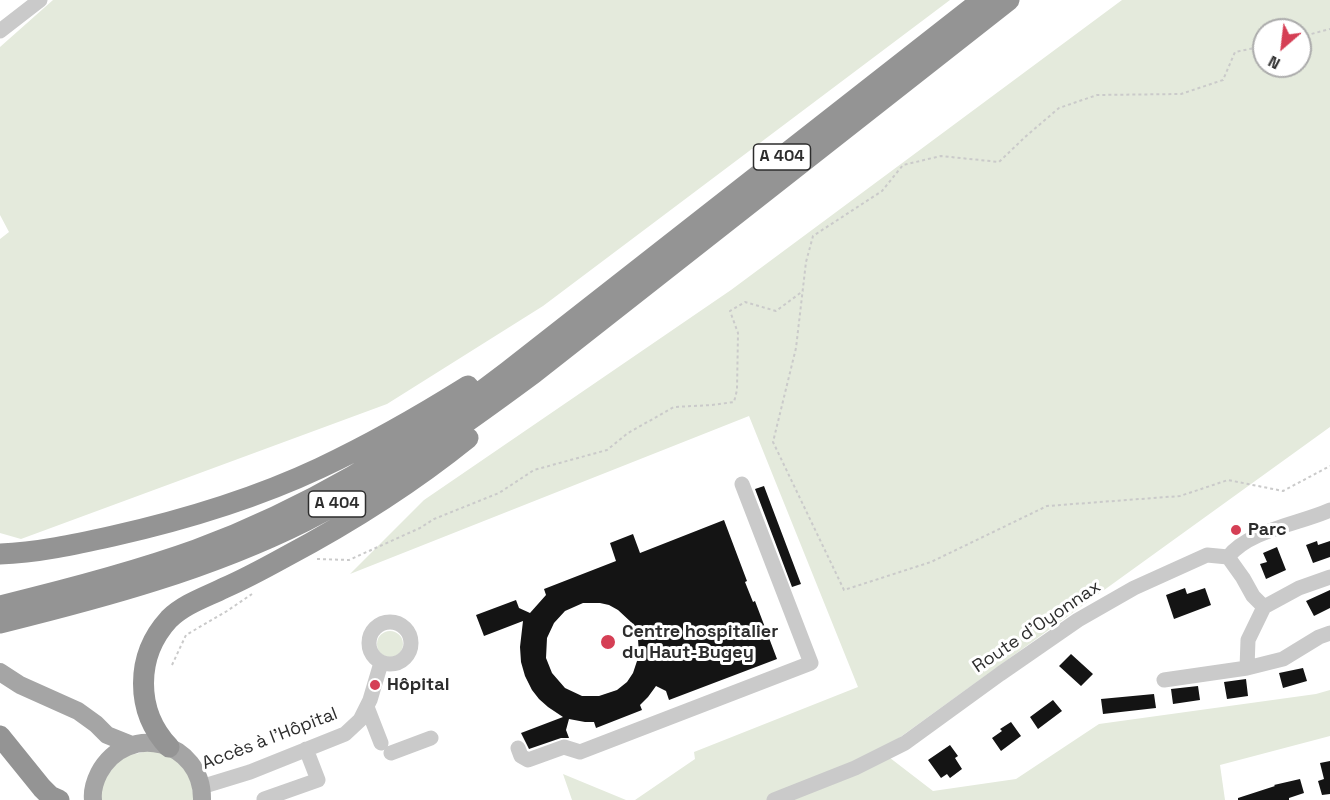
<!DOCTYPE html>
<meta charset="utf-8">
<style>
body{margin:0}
#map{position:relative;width:1330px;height:800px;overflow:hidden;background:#fff;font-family:"Space Grotesk",sans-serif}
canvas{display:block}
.north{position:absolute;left:1252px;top:18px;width:60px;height:60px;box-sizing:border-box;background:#fff;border:2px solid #ababab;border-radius:50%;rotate:208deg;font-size:16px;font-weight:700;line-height:24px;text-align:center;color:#2d2d2d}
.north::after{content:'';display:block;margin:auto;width:21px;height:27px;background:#d53f55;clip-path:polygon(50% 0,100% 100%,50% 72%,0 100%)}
</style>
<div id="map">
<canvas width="1330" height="800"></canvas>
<div class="north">N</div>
</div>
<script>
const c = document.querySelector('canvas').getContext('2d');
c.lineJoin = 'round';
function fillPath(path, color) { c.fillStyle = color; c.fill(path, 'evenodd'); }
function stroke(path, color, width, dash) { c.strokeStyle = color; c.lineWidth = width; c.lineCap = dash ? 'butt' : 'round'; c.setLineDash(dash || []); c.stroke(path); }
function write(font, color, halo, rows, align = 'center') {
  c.font = font + ' "Space Grotesk",sans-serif'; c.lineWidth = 6; c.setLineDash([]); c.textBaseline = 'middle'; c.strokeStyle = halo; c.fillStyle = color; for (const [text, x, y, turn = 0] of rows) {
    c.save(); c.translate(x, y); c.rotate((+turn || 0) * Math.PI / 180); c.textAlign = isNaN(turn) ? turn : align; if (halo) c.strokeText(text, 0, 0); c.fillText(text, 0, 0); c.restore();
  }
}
fillPath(new Path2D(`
 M53 0H950L543 306 387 404 21 539 0 533V239L9 232 0 215V47Z
 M1122 0H1330V427L881 751 933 791 1016 779 1099 724 1316 694 1330 690V736L1220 765 1225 800H635L695 759 694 752 858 687 749 416 350 574 424 500 731 290ZM1264 30H1300V66H1264Z
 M377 644a13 13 0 1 1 26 0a13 13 0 1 1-26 0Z
 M153 750 169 754 190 775 194 800H100L102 783 121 757Z
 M563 774 626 800H572Z`), '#e4eadc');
fillPath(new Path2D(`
 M764 486 801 584 792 587 755 489Z
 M724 520 747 581 745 582 753 602 755 601 777 659 669 700 666 691 656 686 648 697 640 705 642 710 596 728 594 722H585L569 719 566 730 569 738H561L529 749 521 733 563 717 548 707 539 699 532 690 525 676 521 662 520 647 523 621 484 636 476 615 516 600 519 608 530 613 546 595 544 589 616 561 610 543 633 534 640 553ZM583 603H600L609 605 618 610 632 623 638 639 639 655 633 673 627 682 617 690 599 696H582L565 688 552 673 546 658 547 638 554 623 565 611Z
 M1317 541 1318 545 1330 541V557L1313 563 1306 545Z
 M1277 547 1286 570 1266 579 1260 564 1267 562 1263 553Z
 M1185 588 1187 594 1205 588 1211 605 1174 619 1166 595Z
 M1330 590V608L1314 616 1306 601Z
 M1071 654 1093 674 1081 686 1059 666Z
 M1303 668 1307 681 1283 688 1279 673Z
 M1246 679 1248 696 1227 699 1224 682Z
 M1198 686 1200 700 1173 704 1171 689Z
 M1154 694 1156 708 1103 714 1101 699Z
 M1053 700 1062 711 1038 729 1030 717Z
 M1011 722 1021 736 1001 751 992 738 1002 731 1000 729Z
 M950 745 958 756 955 758 962 769 950 778 947 774 941 778 928 760Z
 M1330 761V794L1322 795 1318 781 1324 779 1320 763Z
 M1300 779 1304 793 1289 798V800H1238V798L1275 786 1274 785Z`), '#141414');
stroke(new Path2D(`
 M1300 37 1330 29
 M1264 46 1235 52 1223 80 1181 94 1097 95 1059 108 1025 137 999 162 941 156 903 165 882 191 813 236 806 262 796 348 773 442 844 590 931 562 1047 506 1180 496 1228 480 1283 491 1330 466
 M317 559 349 560 420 528 434 519 499 493 534 470 607 450 628 433 674 407 712 405 734 402 737 390 738 333 730 311 745 302 776 311 803 291
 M172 665 186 635 227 611 252 594`), '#cacaca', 2, [3, 3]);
stroke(new Path2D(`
 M0 31 40 0
 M1228 557 1243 578 1253 596 1264 607 1299 588 1330 577
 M1264 607 1248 640 1247 668 1283 659 1319 637 1330 633
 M369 643a21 21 0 1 1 42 0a21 21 0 1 1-42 0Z
 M1164 680 1247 668
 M367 707 381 743
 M518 748 521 756 528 760 564 747 580 752 811 663 742 484
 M391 753 431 738
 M201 787 250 772 345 734 360 720 370 700 381 663
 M264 799 318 780 306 749
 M774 800 855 768 905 743 1000 674 1078 620 1134 588 1207 555 1228 557C1249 530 1299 524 1330 510`), '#cacaca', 15);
stroke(new Path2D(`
 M0 672 20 685 78 711 96 724 107 735 132 745
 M93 800C92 791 95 781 99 773 127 721 203 740 202 800`), '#a5a5a5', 18);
stroke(new Path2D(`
 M0 554C36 553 77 544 113 536 184 520 254 499 320 468 371 444 420 416 468 386
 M0 606C66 590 132 573 196 550 309 508 412 446 507 372L982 0
 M0 623C105 597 209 569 305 521 387 480 461 427 534 373L1009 0
 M0 736 42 788 50 796 59 800
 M169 747C135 711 135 656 169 619 184 604 206 597 224 588 245 579 265 568 285 557 349 523 411 484 468 438`), '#949494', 21);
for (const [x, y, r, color] of [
 [1236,530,6,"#d53f55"],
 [608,642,8,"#d53f55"],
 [375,685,6,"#d53f55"]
]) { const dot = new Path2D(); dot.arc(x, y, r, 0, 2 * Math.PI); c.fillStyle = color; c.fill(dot); stroke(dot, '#fff', 2); }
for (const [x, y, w] of [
 [782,157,57],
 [337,504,57]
]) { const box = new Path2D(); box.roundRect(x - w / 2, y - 13, w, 26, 4.5); c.fillStyle = '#fff'; c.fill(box); stroke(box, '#2d2d2d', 1.5); }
write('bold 16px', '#2d2d2d', null, [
 ["A 404",782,157],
 ["A 404",337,504]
]);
write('bold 18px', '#2d2d2d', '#fff', [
 ["Parc",1248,530],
 ["Centre hospitalier",622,632],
 ["du Haut-Bugey",622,653],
 ["Hôpital",387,685]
], 'left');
write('18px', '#2d2d2d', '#fff', [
 ["Route d'Oyonnax",1037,627,-34],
 ["Accès à l'Hôpital",270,739,-21]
]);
</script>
